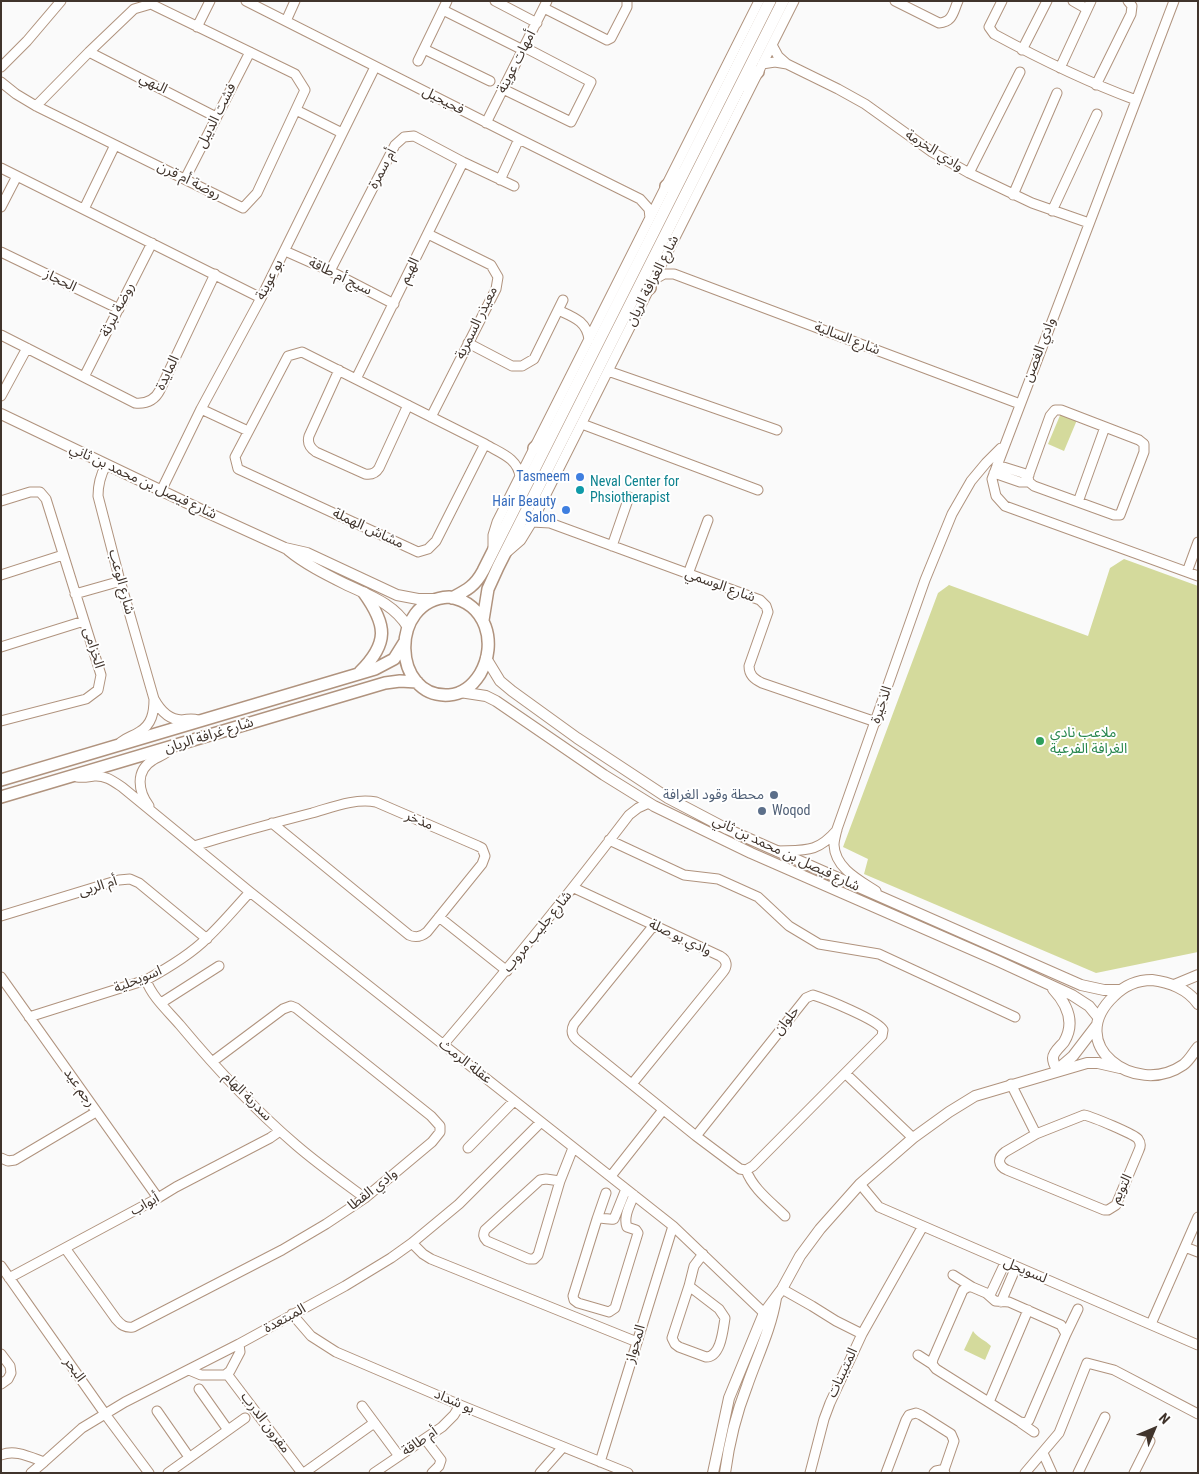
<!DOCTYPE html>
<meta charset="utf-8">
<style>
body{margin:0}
#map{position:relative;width:1199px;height:1474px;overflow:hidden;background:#fafafa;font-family:"Roboto Condensed",sans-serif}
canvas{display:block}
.frame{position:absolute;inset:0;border:2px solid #40342c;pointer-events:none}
.north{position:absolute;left:1129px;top:1404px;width:50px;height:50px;-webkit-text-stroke:4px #fff;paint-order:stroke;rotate:45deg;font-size:14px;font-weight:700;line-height:20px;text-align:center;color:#40342c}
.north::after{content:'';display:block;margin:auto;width:18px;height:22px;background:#40342c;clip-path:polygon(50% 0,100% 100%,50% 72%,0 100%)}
</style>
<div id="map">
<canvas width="1199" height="1474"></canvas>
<div class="frame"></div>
<div class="north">N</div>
</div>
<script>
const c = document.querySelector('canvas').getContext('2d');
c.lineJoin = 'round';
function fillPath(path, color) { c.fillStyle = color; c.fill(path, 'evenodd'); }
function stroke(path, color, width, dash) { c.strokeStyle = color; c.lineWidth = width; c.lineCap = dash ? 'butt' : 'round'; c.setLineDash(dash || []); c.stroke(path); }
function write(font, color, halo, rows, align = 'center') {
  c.font = font + ' "Roboto Condensed","Noto Sans Arabic",sans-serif'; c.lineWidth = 4; c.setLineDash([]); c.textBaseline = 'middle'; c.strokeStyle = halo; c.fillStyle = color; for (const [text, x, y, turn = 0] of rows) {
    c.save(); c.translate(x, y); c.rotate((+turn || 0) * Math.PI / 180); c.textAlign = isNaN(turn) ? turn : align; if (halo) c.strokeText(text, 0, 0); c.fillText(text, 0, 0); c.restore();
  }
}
fillPath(new Path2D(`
 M1061 413 1077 420 1064 451 1048 444Z
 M1124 559 1198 586V952L1096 973 864 874 868 859 843 847 938 593 949 585 1088 636 1110 568Z
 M973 1331C978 1338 985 1340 991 1346L985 1360 964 1350Z`), '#d4da9c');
const minor = new Path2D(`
 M246 1 519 139 640 199 649 209 650 218
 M495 1 537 23
 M895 1 939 23C953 22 953 12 958 1
 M1002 1 989 27 994 34C1040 59 1087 82 1136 100
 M1073 1 1087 9
 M1174 1 992 479 996 496 1005 506 1198 576
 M544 8 607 40 611 38 627 7V1
 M443 10 523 50
 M286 21 295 1
 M197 27 210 1
 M772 45 778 56 787 64
 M424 49 490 81
 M1022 50 1047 1
 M89 52 216 117
 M418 61 447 1
 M762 64 775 62 787 64 838 89 865 104 932 152 969 173 1032 203 1089 223
 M1 67 27 41 61 1
 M1060 68 1091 1
 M1 82 16 94 36 106 243 208 257 193 305 90 295 74 151 4 134 9 89 52 36 106
 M1096 85 1131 14 1132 6 1128 1
 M503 89 571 122 591 82 524 47
 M296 110 342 133
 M486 123 547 1
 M1 168 261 298
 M969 173 1020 72
 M185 179 250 52
 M500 180 519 139
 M1013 195 1057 93
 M1 207 17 176
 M84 209 115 145
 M1052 211 1097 114
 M428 234 491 265 498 277 496 289 431 417
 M285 251 330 271 394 304
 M1 252 119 309
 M330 271 395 145 404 137 414 136 463 162 514 186
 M655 279 664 274H674L1020 404
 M558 310C573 317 587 321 589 340
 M1 335 135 403C146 404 155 400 160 390L215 274
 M468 343 512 366H522L534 359 563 300
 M339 370 309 436C307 443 310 448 316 452L365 474C371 475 376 473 379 468L408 405
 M608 371 777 430
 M84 377 152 243
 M356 379 463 162
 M1 396 27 348
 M201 409 248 431
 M1055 410H1061L1139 440 1144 444V452L1120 515H1114L1034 486 1029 482 1028 477 1050 416Z
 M582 424 758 490
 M485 444 436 541 428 549 418 552 238 469 235 457 288 356 302 352 485 444C500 453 518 458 520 477
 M106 465C100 476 98 484 98 496L119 577 154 699C160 710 168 720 182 720 187 719 192 718 198 720
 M997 465 1029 475
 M994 473 1020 482H1029
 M161 491 201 409 261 298 375 67
 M1 501 30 492H40L46 499 101 675 98 690 86 699 1 721
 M1078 502 1105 427
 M532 522 550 523 760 600 766 606 768 612 749 666C749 675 754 679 762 683L876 722
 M612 546 629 497
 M493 548V535L497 522 759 1
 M506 553 521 540 532 522 794 1
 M1187 572 1198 542
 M688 574 708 520
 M1 575 63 555
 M75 594 121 581
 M1 647 84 621
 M121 742C127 737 133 736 139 732 152 725 154 712 154 699
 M77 777C83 778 87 777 94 776 105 775 113 781 122 787L250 892 673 1226 764 1313 770 1315
 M149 806C138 791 135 771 153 760 160 756 167 754 173 747
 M609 840 684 875 718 879 758 897 789 926 819 944 879 954 1015 1017
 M194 846C233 834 273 823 312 813 333 807 355 798 376 802L478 846 482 848 485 856 482 864 427 932C421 937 416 938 409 935L272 823
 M777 851C806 850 817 853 837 830
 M574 888 720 956C727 960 728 966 723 972L632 1084
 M876 891C859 880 835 868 834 845 834 840 836 834 837 829L925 580 952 514 971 481 986 463 1001 448
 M1 916 119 880 130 879 139 883 207 939
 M439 917 507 971
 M654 925 574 1024C571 1030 571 1035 577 1040L696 1136
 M1 977 158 1198
 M146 980C152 997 168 1011 180 1025 215 1067 254 1109 296 1145 318 1164 342 1181 365 1198
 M813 995C826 999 878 1020 883 1030L882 1036 753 1166 746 1170 740 1169 696 1136 806 998Z
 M161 1003 219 966
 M29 1017 146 980C168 968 190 955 207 938 222 924 236 907 250 892
 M443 1045C507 970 569 894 629 815L638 808 649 803
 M846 1074 913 1138
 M1011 1084 1036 1134
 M1084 1115C1093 1117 1134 1134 1138 1139 1141 1143 1141 1146 1139 1150L1116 1205 1108 1210H1104L1007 1170C998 1166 997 1158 1005 1152L1036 1134Z
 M468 1148 514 1101
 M1 1158 8 1161 15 1160 96 1112
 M746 1170C753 1189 771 1202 785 1216
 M611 1176 663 1110
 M560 1181 546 1179 540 1180 485 1230C483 1235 483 1237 487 1241L529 1259H534L538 1255 560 1181 573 1148
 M860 1184 879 1207 1198 1345
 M626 1189 614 1219C608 1220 603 1217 597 1219L573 1296 574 1300 578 1303 609 1312 615 1308 638 1233 636 1230 627 1227C623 1217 630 1205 634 1195
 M597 1219 606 1193
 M412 1243 423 1254 431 1259 637 1342
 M1185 1247 1198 1252
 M65 1248 116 1319C121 1325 125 1328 133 1327L282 1250 326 1224 365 1198 432 1142 440 1132V1126L431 1116 296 1008 291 1006 283 1009 212 1062
 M1 1266 108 1418 149 1473
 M953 1275 972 1287
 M9 1278 158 1198 176 1187 270 1138 280 1131
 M689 1286 719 1309 725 1318C723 1330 721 1357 706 1357L679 1347 675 1344 672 1338Z
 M689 1286 694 1266 703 1254
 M968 1287H972L986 1293 995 1301 1009 1302 1061 1325 1066 1334 1029 1420 1026 1423 1020 1422 936 1369 932 1364 933 1359 963 1290Z
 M782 1289 812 1306 836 1321 862 1334 830 1403 824 1419 810 1473
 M990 1295 1005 1263
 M1001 1302 1016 1267
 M292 1314 311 1336 336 1352 460 1405 628 1473
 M1151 1324 1198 1217
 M862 1334 923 1226
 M1066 1334 1078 1309
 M1 1354 10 1366 11 1373 8 1379 1 1384
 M918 1355 932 1364
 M189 1370 201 1375H225L230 1371 240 1352 239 1344
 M227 1374 302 1473
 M199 1389 228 1430
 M989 1402 1028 1310
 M362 1406 399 1456
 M157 1411 189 1457
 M1021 1423 1034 1432
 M425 1439 441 1460 439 1466 432 1473
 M1043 1453 1052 1473
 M1 1455C15 1449 30 1457 44 1462L82 1428 125 1402 239 1344 345 1286 391 1258 412 1243 459 1204 541 1122
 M600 1462 673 1226
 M31 1473 44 1462
 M168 1473 245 1418
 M304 1473 374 1423
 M374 1473 442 1427 454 1415 460 1405
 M540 1473 563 1447
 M886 1473 906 1420 909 1415 916 1413 921 1415 951 1434 954 1441 943 1473
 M934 1473 936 1471 941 1470 945 1473
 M1025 1473 1059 1433 1087 1363 1114 1370 1198 1414
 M1078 1473 1105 1417
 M1134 1473 1150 1441`);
const tertiary = new Path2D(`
 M1 414 206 512 285 548 307 553 397 595 418 599H436
 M288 550C305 564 325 574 345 584 370 596 393 603 408 627
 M486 658 500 681 512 691 577 738 668 798 727 829 1081 985 1104 990H1120
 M460 692 486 696 496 701 604 775 654 806 751 853 998 961 1072 995 1089 1006 1098 1017
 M1174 985 1198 975
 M1053 989C1067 1004 1076 1022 1064 1042 1061 1046 1053 1052 1053 1058 1053 1061 1055 1066 1057 1069
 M1198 1004C1188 989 1169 982 1152 980 1137 980 1124 986 1114 996 1063 1044 1135 1098 1183 1065 1189 1061 1193 1053 1198 1047
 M1059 1068 1073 1056 1096 1026
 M713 1473 729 1398 764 1313 782 1289 800 1256 820 1229 860 1184 913 1138 949 1112 975 1096 1087 1063H1098L1120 1068
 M725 1473C729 1443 736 1414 747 1386 757 1357 771 1329 776 1298`);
const secondary = new Path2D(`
 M743 86 758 72
 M666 186 680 174
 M634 298 650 288
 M534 448 549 434
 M449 597C486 603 498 643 480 674 473 685 463 694 449 695 392 699 388 600 449 597Z
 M452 598C467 590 475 586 483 571L770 1
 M483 620 488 589 498 567 783 1
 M360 672C389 643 387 625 364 593
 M1 780 375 669 394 659 404 643
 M1 797 385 683 400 681 417 682`);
stroke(minor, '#b0937e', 11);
stroke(tertiary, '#b0937e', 12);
stroke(secondary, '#b0937e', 14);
stroke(minor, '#fff', 9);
stroke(tertiary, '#fff', 10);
stroke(secondary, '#fff', 11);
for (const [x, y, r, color] of [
 [580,477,5,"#3f7fe0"],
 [580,490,5,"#0f9aa8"],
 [566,510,5,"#3f7fe0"],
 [1040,741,5,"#2e9e5b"],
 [774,795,5,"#5c6f8a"],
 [762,811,5,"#5c6f8a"]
]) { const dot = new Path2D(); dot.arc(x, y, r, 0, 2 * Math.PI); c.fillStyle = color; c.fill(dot); stroke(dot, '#fff', 2); }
write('14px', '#40342c', '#fff', [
 ["أمهات عوينة",517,62,-63],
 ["النهي",153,84,27],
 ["فحيحيل",443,101,27],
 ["فشت الديبل",217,116,-63],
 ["وادي الخرمة",934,151,32],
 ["أم سمرة",383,169,-62],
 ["روضة أم قرن",189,181,26],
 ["الهيم",410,271,-64],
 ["سيج أم طاقة",340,277,26],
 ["بو عوينة",270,280,-63],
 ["الحجاز",60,281,26],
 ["شارع الغرافة الريان",653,281,-63],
 ["روضة لبرثة",118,310,-63],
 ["معيذر السمرية",477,323,-64],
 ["شارع السالية",847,339,21],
 ["وادي الغصن",1040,350,-69],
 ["المايدة",168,373,-64],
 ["شارع فيصل بن محمد بن ثاني",143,482,25],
 ["مشاش الهملة",368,529,25],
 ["شارع الوعب",121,582,75],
 ["شارع الوسمي",720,586,20],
 ["الخزامى",93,648,73],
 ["الذخيرة",882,705,-71],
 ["شارع غرافة الريان",209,736,-17],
 ["مذخر",419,821,23],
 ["شارع فيصل بن محمد بن ثاني",786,854,25],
 ["أم الربى",98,887,-17],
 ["شارع جليب مروب",538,932,-51],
 ["وادي بو صلة",680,938,25],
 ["اسويحلية",138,980,-22],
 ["حلوان",787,1021,-51],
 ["عقلة الرمث",465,1062,38],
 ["رجم عيد",79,1088,55],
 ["سدرية الهام",247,1097,45],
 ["التويم",1122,1189,-64],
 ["وادي القطا",373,1190,-38],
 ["أبواب",145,1205,-29],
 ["لسويحل",1025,1271,23],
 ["المبتعدة",285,1319,-29],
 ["المحواز",636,1344,-73],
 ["البحر",74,1370,55],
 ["المتيبنات",843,1373,-65],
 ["بو شداد",454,1402,23],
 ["مقرون الدرب",265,1423,53],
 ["أم طاقة",420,1442,-34]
]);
write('14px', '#366cbe', '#fff', [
 ["Tasmeem",570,477],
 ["Hair Beauty",556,502],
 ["Salon",556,518]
], 'right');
write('14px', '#0d838f', '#fff', [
 ["Neval Center for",590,482],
 ["Phsiotherapist",590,498]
], 'left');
write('14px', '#27864d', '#fff', [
 ["ملاعب نادي",1050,733],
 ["الغرافة الفرعية",1050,749]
], 'left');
write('14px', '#4e5e75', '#fff', [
 ["محطة وقود الغرافة",764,795],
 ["Woqod",772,811,"left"]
], 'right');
</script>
